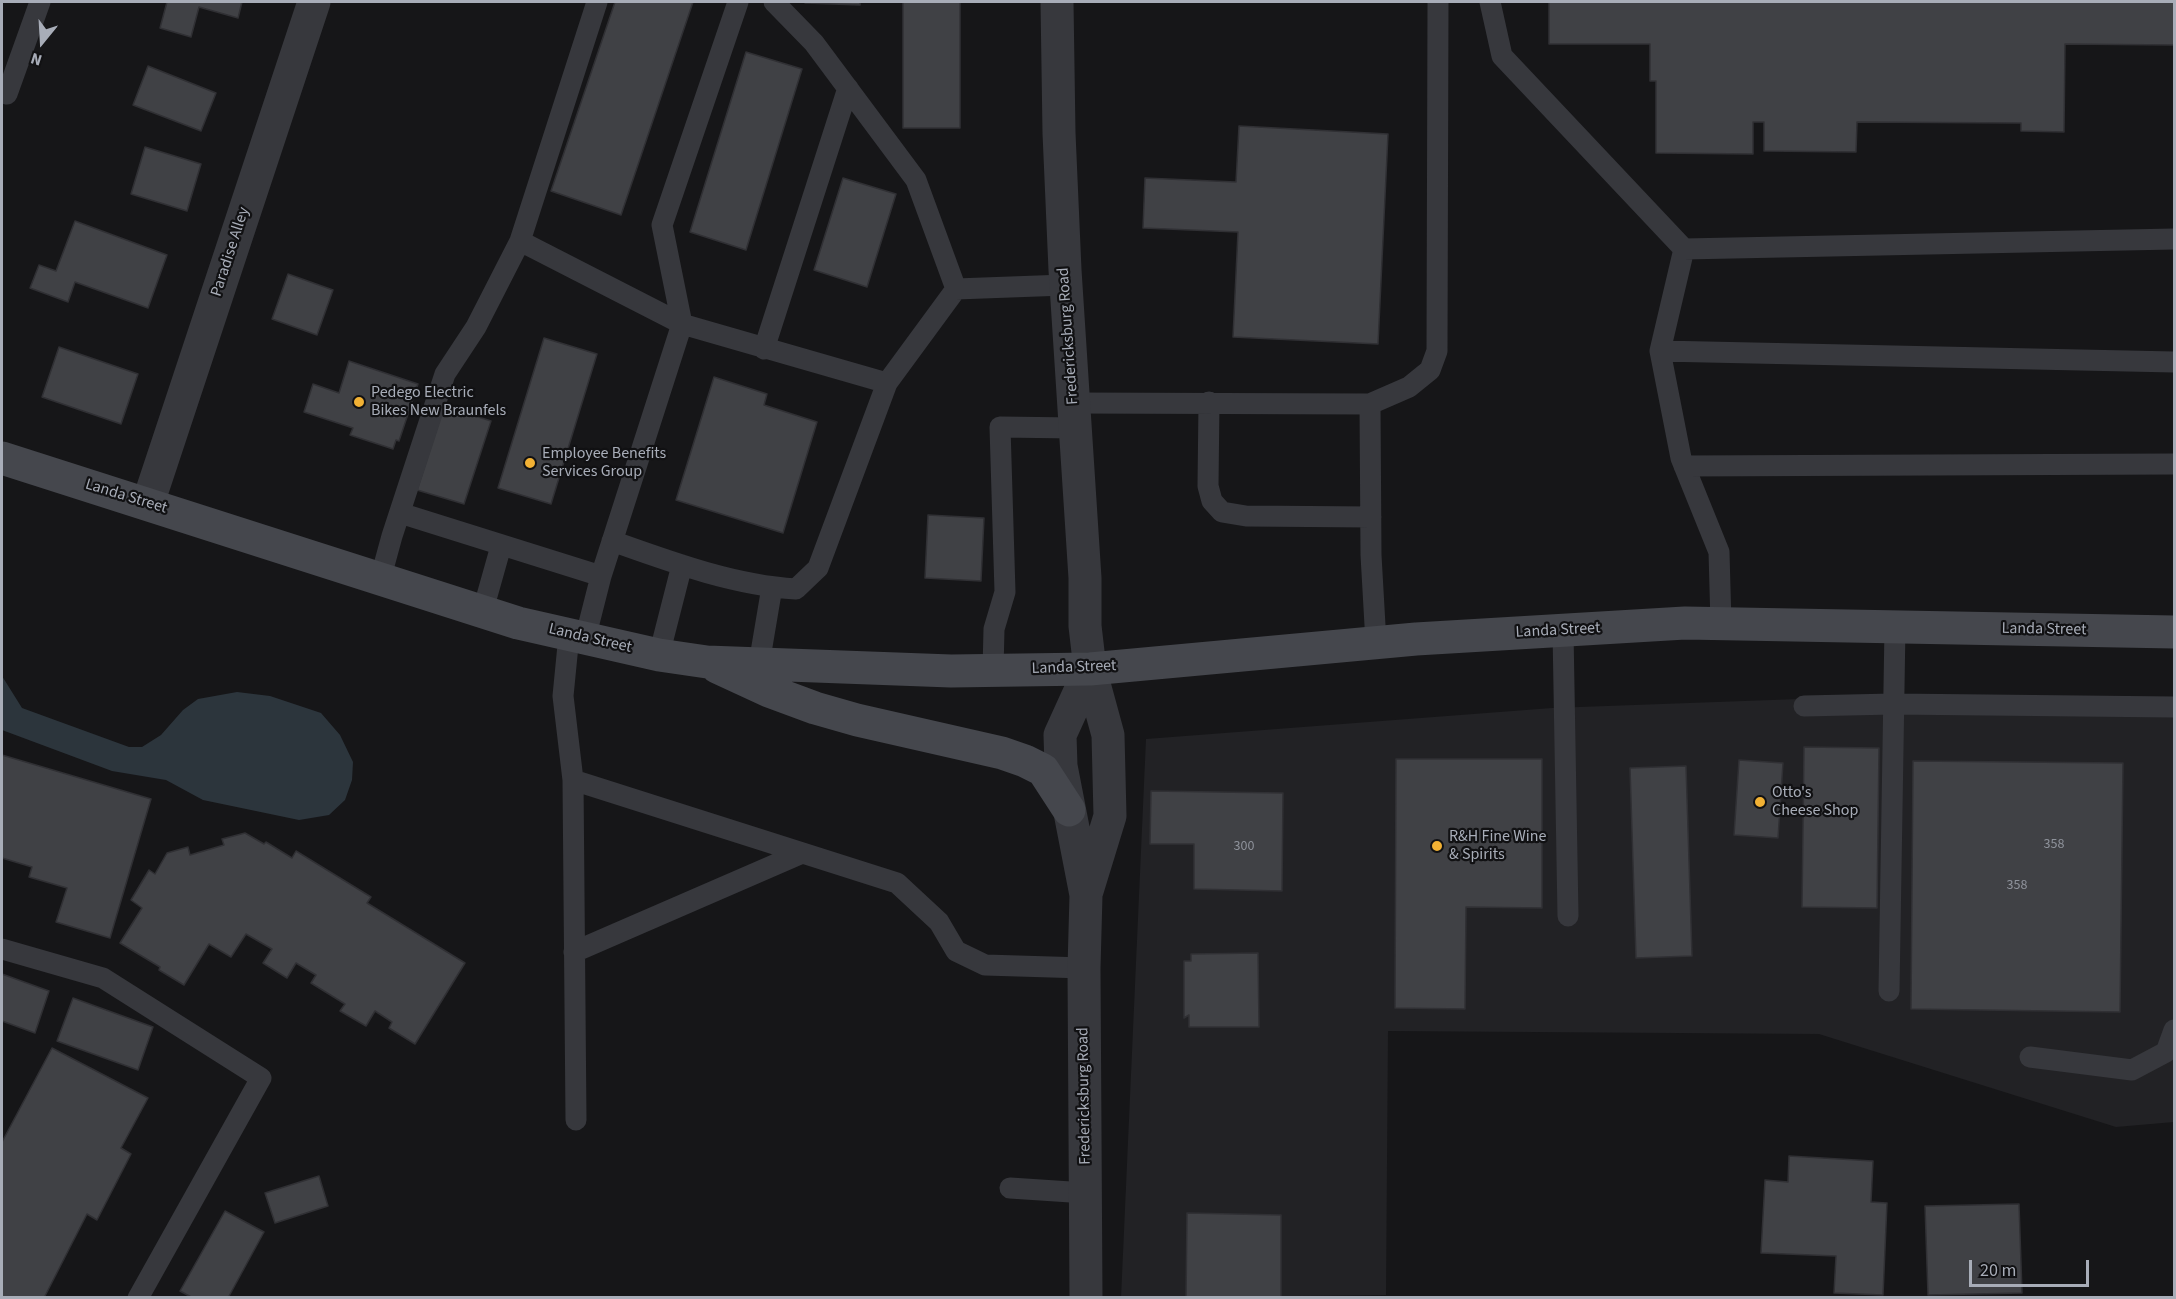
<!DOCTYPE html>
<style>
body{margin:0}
#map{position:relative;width:2176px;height:1299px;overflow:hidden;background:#161618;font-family:"Source Sans 3",sans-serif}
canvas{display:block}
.frame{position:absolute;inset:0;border:3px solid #a8adb8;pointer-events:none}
.north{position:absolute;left:12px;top:12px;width:60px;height:60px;-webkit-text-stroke:4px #111113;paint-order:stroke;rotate:198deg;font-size:16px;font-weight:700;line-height:24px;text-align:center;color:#a8adb8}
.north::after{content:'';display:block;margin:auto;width:21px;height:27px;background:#a8adb8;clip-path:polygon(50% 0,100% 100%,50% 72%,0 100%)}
.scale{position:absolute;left:1969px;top:1260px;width:120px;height:27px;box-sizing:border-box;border:3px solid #a8adb8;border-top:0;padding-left:8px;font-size:18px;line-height:21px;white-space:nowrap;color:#a8adb8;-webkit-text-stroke:4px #111113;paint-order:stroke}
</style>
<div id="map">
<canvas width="2176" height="1299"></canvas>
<div class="frame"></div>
<div class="north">N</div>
<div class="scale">20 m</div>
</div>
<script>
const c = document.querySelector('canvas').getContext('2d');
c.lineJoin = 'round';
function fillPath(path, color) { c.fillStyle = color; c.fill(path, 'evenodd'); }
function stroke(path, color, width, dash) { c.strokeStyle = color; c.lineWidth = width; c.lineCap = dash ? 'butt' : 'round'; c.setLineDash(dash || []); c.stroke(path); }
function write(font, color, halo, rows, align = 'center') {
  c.font = font + ' "Source Sans 3",sans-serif'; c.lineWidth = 4.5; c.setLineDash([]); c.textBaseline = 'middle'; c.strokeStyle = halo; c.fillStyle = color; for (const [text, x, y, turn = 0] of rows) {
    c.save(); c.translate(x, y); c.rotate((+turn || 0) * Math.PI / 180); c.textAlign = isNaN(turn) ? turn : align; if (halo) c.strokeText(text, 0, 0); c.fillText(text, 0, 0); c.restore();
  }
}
fillPath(new Path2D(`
 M1854 697H2174V1122L2116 1127 1819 1034 1388 1031 1386 1295 1121 1298 1146 739 1552 708Z`), '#222225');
fillPath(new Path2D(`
 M2 676 22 708 129 747H142L161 735 183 710 198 699 237 692 270 696 321 713 340 735 353 762 352 780 345 800 329 815 299 820 203 800 166 780 112 771 2 730Z`), '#2c353c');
const building = new Path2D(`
 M167 2H242L238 18 199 7 191 37 160 28Z
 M615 2H693L621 215 551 191Z
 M805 2H860V5L805 3Z
 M903 2H960V128H903Z
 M1549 2H2174V45L2065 44 2064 132 2021 131V123L1857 122 1856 152 1764 151V122H1753V154L1656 153V81H1650V44H1549Z
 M746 52 802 69 746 250 690 232Z
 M148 66 216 93 201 131 133 105Z
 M1239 126 1388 134 1378 344 1233 337 1238 232 1143 228 1145 178 1236 182Z
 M145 147 201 164 187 211 131 194Z
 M843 178 896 194 867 287 814 270Z
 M75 221 167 255 148 308 75 282 68 302 30 288 39 265 56 271Z
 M288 274 333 290 317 335 272 319Z
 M544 338 597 354 551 504 498 488Z
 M59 347 138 374 121 424 42 397Z
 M349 361 418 384 399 441 396 440 393 449 350 435 353 428 304 412 313 384 339 393Z
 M714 377 767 394 764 405 817 422 783 533 676 500Z
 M444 406 491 421 464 504 417 490Z
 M928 515 984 518 981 581 925 578Z
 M1804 747 1879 748 1877 908 1802 907Z
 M2 755 151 799 110 938 56 922 67 888 29 877 32 867 2 858Z
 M1396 759H1542V908L1466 907 1465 1009 1395 1008Z
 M1739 760 1783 763 1778 838 1734 835Z
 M1913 761 2123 763 2120 1012 1911 1009Z
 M1686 766 1692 956 1636 958 1630 768Z
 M1151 791 1283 793 1282 891 1194 889V844H1150Z
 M245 833 264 844 266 842 292 858 296 851 371 897 367 903 465 963 415 1044 389 1028 392 1022 375 1011 366 1026 340 1011 345 1004 311 983 316 975 296 963 287 978 263 963 272 949 246 934 231 957 209 944 184 985 159 970 160 967 120 943 142 908 131 900 149 870 155 874 167 853 188 847 190 855 224 845 222 839Z
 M1258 953 1259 1027H1189V1015L1184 1018V961H1191V954Z
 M2 974 49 991 35 1033 2 1021Z
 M73 998 153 1027 138 1070 57 1041Z
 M52 1048 148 1098 121 1148 131 1154 97 1220 87 1214 44 1298H2V1142Z
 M1789 1156 1873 1161 1871 1202 1887 1203 1883 1295 1834 1293 1836 1256 1761 1253 1765 1180 1788 1182Z
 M319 1176 328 1206 275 1223 265 1193Z
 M2019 1204 2022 1293 1928 1295 1925 1206Z
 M225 1211 264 1232 228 1298H193L180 1291Z
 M1187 1213 1281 1215V1298H1186Z`);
fillPath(building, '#404145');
stroke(building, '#303034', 1.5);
stroke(new Path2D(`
 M774 2 814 43 916 180 956 289
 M1490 2 1502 56 1684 249 1660 351 1681 458 1719 552 1721 624
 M7 94 40 2
 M520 241 682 324
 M1684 249 2174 239
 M682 324 662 225 738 2
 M764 349 848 88
 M1660 351 2174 362
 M1209 402 1208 486 1212 501 1222 512 1246 516 1371 517
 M1073 403 1370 404 1409 387 1430 370 1437 351 1438 2
 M1370 404 1371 555 1376 643
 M1684 466 2174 464
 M400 513 601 576
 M612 541C671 562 733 585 796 589L818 568 887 383 956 289 1065 285
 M380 580 392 536 445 374 476 327 520 241 597 2
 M483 610 501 546
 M1563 631 1568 916
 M569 635 563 696 573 780 897 883 939 922 956 951 985 965 1084 968
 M585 639 601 576 682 324 887 383
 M659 655 682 565
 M993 670 994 629 1005 592 1000 427 1075 428
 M757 676 772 587
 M1804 706 1893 704 2174 707
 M573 780 576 1120
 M2 949 103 978 261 1078 138 1298
 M574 952 802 853
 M1889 991 1895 627
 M2030 1057 2132 1070 2166 1052 2174 1030
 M1010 1188 1086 1193`), '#37383d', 21);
stroke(new Path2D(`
 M1057 2 1059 133 1065 270 1085 578V626L1090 669
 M148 503 314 2`), '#37383d', 33);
stroke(new Path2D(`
 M1087 891 1110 816 1108 735 1090 669
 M1086 1298 1084 968 1086 895 1061 766 1060 735 1090 669`), '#37383d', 33);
stroke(new Path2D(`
 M2 458 518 623 659 655 707 662 951 671 1090 669 1416 639 1685 623 2174 632
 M717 667 769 691 815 708 857 720 1002 753 1025 761 1043 770 1069 810`), '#45474d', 33);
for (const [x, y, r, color] of [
 [359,402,6,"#f2b134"],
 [530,463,6,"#f2b134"],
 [1760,802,6,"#f2b134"],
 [1437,846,6,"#f2b134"]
]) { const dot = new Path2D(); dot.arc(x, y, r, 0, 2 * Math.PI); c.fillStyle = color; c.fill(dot); stroke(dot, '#111113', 2); }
write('14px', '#8e929b', null, [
 ["358",2054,845],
 ["300",1244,847],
 ["358",2017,886]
]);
write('16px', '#a8adb8', '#111113', [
 ["Paradise Alley",231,252,-72],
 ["Fredericksburg Road",1069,336,-94],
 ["Landa Street",126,497,17],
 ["Landa Street",2044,630,1],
 ["Landa Street",1558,631,-3],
 ["Landa Street",590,639,13],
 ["Landa Street",1074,668,-2],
 ["Fredericksburg Road",1085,1096,-91]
]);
write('16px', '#a8adb8', '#111113', [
 ["Pedego Electric",371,393],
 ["Bikes New Braunfels",371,411],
 ["Employee Benefits",542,454],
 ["Services Group",542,472],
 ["Otto's",1772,793],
 ["Cheese Shop",1772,811],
 ["R&H Fine Wine",1449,837],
 ["& Spirits",1449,855]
], 'left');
</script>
